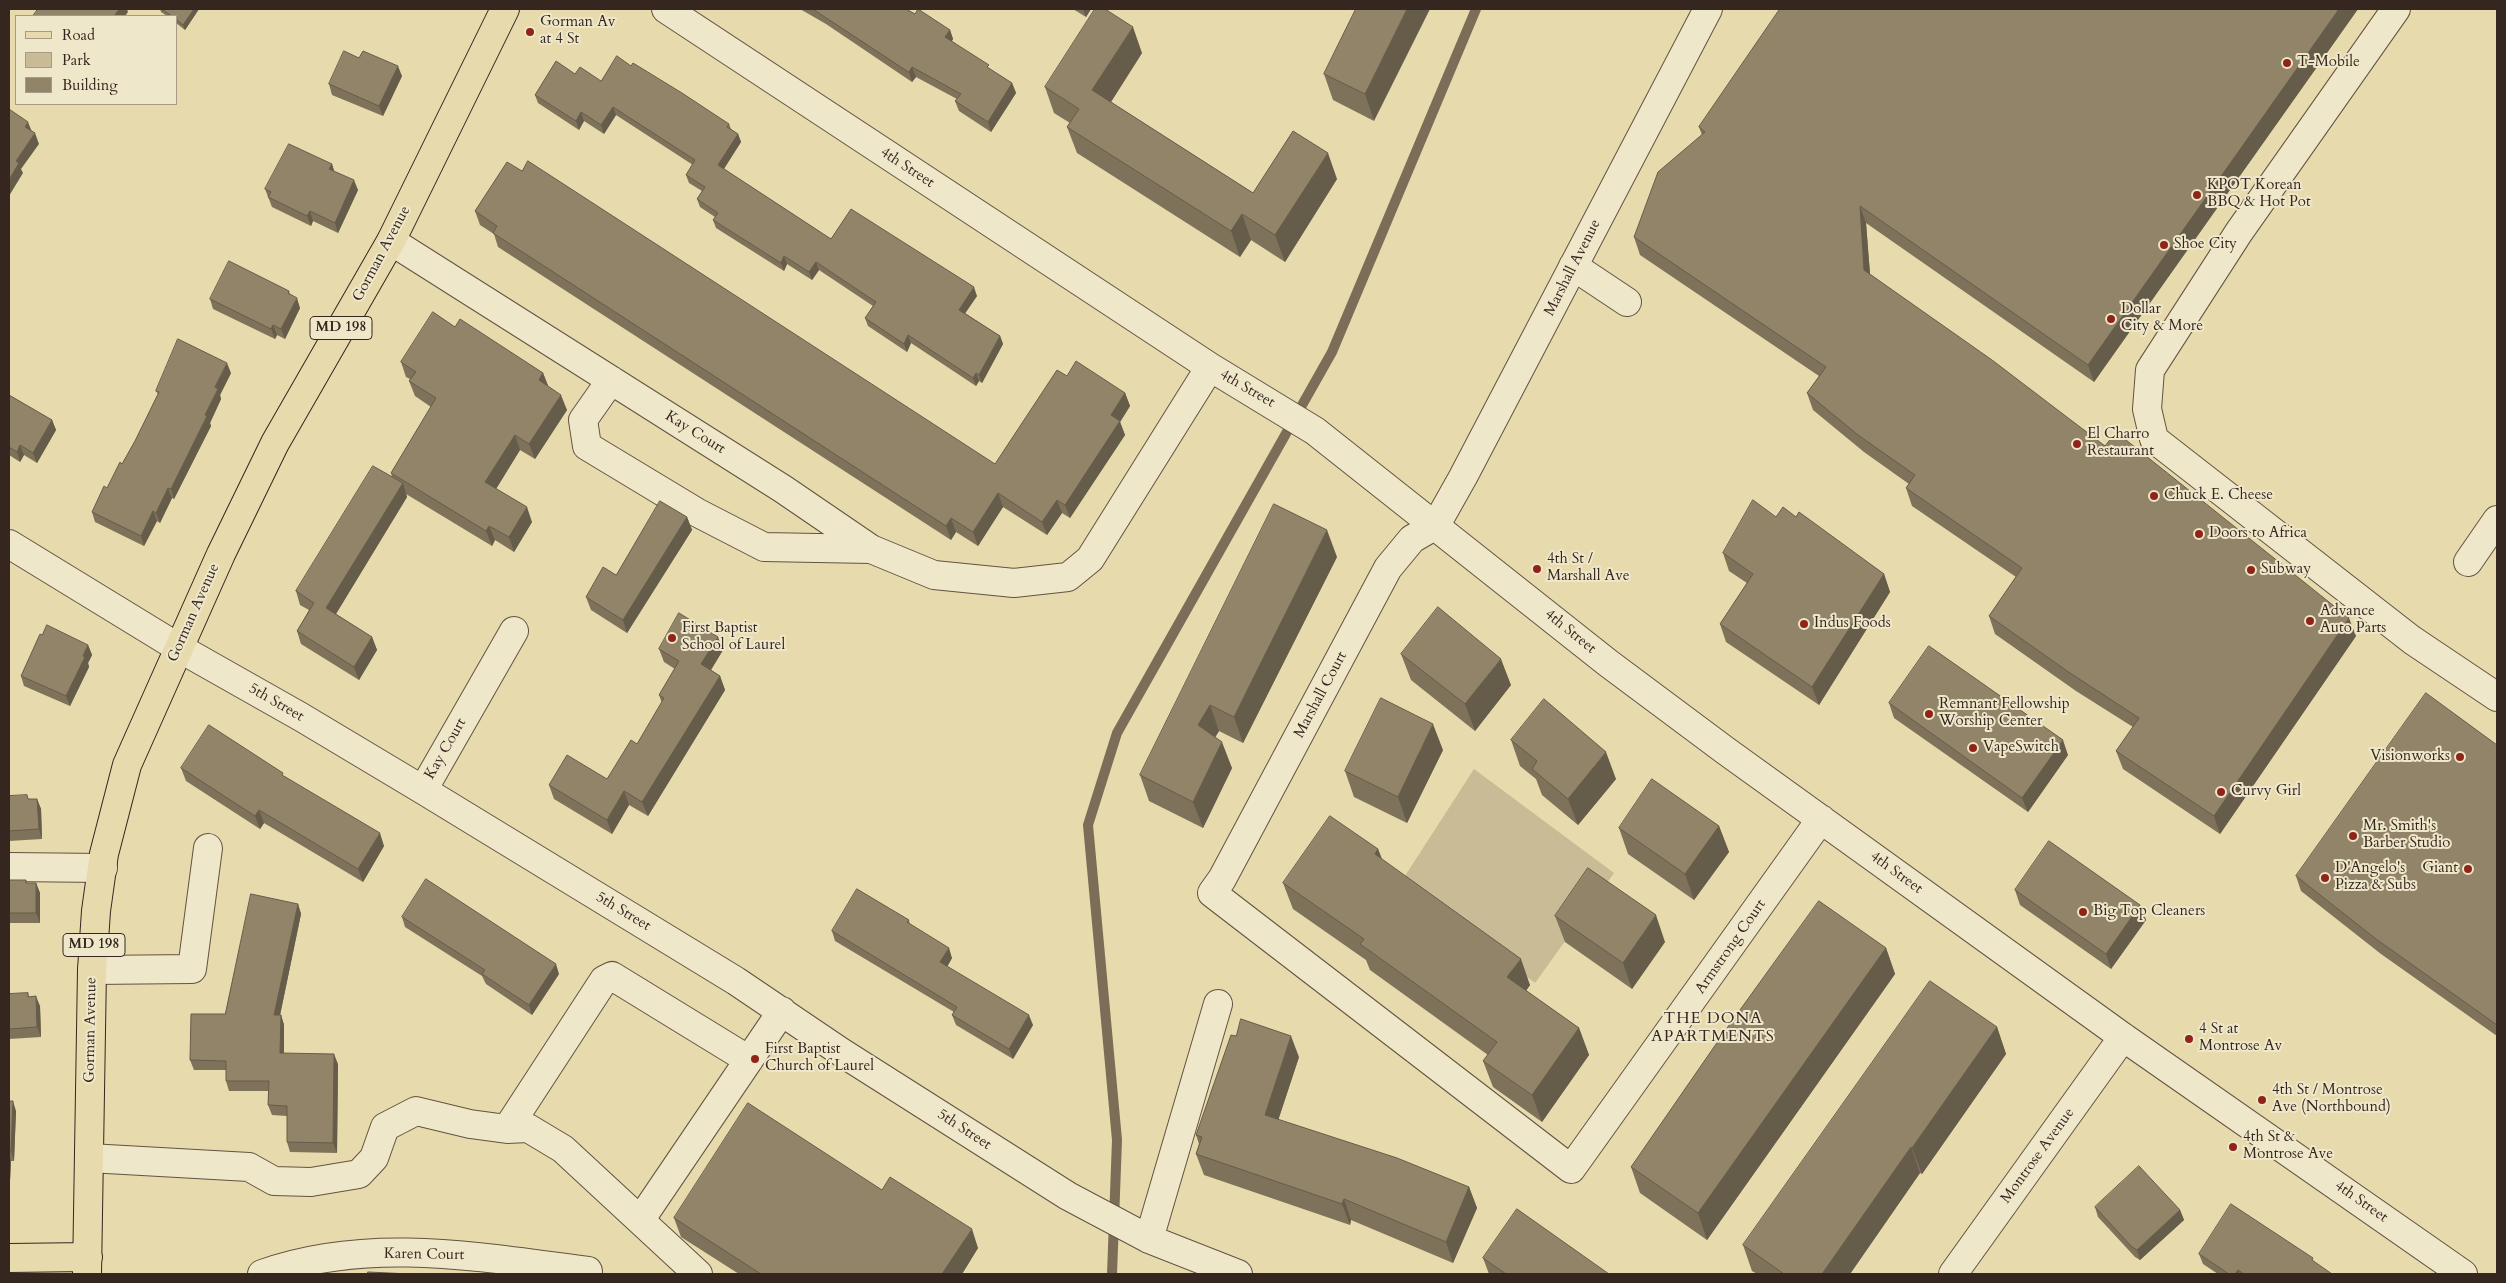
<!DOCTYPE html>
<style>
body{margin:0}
#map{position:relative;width:2506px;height:1283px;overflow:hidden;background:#e7daad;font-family:Cardo,serif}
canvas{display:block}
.frame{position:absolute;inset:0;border:10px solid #35261f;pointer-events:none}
.legend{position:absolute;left:15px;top:15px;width:162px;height:90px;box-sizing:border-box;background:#efe7ca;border:1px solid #a59a86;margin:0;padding:6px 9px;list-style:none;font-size:15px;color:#35261f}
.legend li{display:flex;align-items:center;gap:10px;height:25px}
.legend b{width:25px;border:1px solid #a59a86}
</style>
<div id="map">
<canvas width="2506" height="1283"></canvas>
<div class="frame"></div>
<ul class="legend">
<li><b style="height:6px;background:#e7daad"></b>Road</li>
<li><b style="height:14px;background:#c9bb95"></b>Park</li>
<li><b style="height:14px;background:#928469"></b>Building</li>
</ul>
</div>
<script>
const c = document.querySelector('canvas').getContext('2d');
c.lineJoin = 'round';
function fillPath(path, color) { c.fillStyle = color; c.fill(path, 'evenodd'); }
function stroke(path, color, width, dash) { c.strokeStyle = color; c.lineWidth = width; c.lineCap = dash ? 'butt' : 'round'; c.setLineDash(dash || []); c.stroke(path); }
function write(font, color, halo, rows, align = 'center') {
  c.font = font + ' Cardo,serif'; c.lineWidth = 4; c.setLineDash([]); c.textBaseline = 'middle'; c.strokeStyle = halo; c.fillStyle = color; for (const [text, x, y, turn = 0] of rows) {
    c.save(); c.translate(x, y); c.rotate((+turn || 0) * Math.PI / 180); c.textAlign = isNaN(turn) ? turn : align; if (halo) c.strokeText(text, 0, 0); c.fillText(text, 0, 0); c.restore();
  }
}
fillPath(new Path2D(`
 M1474 769 1614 873 1535 983 1403 879Z`), '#c9bb95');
stroke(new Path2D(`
 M1112 1274 1117 1140 1088 825 1117 733 1332 352 1476 9`), '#7b6d57', 10);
const minor = new Path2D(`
 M666 9 1210 367 1315 431 1608 663 1726 751 2123 1037 2463 1274
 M1708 9 1463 477 1436 525 1412 539 1388 568 1222 879 1212 893 1571 1169 1821 819
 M2396 9 2239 232 2150 370 2147 409 2154 439 2412 640 2497 697
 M391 241 783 489 871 549 934 575 1014 583 1068 577 1090 559 1210 367
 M1573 266 1627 302
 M611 380 583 420 587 446 698 513 764 547 871 549
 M9 544 179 648 301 717 423 790 736 981 841 1052 1068 1196 1149 1239 1238 1274
 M2468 562 2497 520
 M423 790 514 631
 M9 867 103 868
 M92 970 192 969 208 848
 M507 1129 604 980 612 976 749 1060
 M89 1158 249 1167 274 1181 311 1182 359 1174 374 1158 385 1127 416 1111 470 1124 507 1129 528 1128 563 1149 698 1274
 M641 1219 782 1011
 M1149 1239 1218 1004
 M262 1274C368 1236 480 1257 588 1271
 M1953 1274 2123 1037`);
const major = new Path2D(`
 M9 1258 88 1257
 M87 1274 92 970 96 911 104 854 127 765 221 554 275 443 391 241 505 9`);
stroke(minor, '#625342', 30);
stroke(major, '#35261f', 30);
stroke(minor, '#efe7ca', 28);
stroke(major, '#e7daad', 28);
fillPath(new Path2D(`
 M160 9H199L185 30 176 23V16H167L161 12Z
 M800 9H906L915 14 950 30 953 39 952 41 991 70 1012 83 1016 93 991 132 959 111 955 101 957 99 916 77 912 82 826 24Z
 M1073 9H1091L1086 17Z
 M1356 9 1374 121 1333 100 1324 74Z
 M1780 9H2358L2094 382 1866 223 1870 274 2356 636 2220 834 2123 769 2116 751 2133 727 2076 691 1995 634 1989 616 2016 577 1912 506 1906 488 1909 484 1864 452 1813 410 1807 393 1819 376 1640 255 1634 237 1702 135 1699 127Z
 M1142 53 1111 102 1253 193 1337 179 1285 262 1251 240 1240 257 1077 153 1067 127 1070 123 1054 113 1045 87Z
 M359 58 402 76 383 116 332 95 329 84Z
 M631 66 729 124 731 129 738 134 741 142 724 169 831 239 977 296 965 313 1000 336 1003 344 982 383 979 381 976 386 911 343 907 352 868 326 865 318 873 306 819 270 812 280 787 264 784 271 716 228 713 220 715 217 700 207 697 199 702 191 689 183 686 175 693 165 616 115 604 134 584 121 579 130 538 103 535 95 575 74 601 81Z
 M332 164 334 171 358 190 338 233 313 221 311 226 272 207 265 189Z
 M475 211 995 464 1067 376 1125 393 1130 406 1120 422 1125 435 1070 518 1062 513 1047 535 1003 507 978 546 956 532 951 540 498 247 494 234 480 225Z
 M289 291 290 295 300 308 285 339 277 335 275 339 213 309 210 299Z
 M455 327 543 373 548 386 567 410 535 459 520 450 496 489 532 522 514 552 495 540 492 546 406 494 407 497 336 614 372 637 377 650 359 680 301 644 297 631 309 610 300 605 296 591 392 477 391 473 431 407 415 396 409 381 410 379 406 377 401 362Z
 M231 373 220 395 221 399 210 423 211 426 174 499 172 498 160 523 157 521 144 546 95 522 92 512 122 464 135 441 158 394 156 391Z
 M9 395 52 420 56 430 37 463 24 455 20 462 9 455Z
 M687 517 692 530 627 633 591 610 586 597 616 575Z
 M1776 517H1796L1884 574 1890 592 1819 705 1726 642 1720 624 1747 583 1729 571 1723 553Z
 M1337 557 1243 743 1219 731 1215 737 1232 768 1203 828 1149 801 1140 775Z
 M42 635 88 645 92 655 88 663 89 667 70 706 24 686 21 676Z
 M659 649 723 650 711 670 720 676 725 690 648 816 629 805 612 834 554 799 549 785 607 779 637 744 662 703 659 695 675 669 664 662Z
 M1401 654 1511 685 1475 731 1411 680Z
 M1889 703 2068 755 2028 812 1894 718Z
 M1511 740 1616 779 1578 825 1542 795 1536 779 1520 766Z
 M2497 745V1036L2381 954 2301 891 2296 876Z
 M1443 750 1407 823 1354 797 1345 771Z
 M181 768 284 776 384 846 363 882 264 823 260 829 186 781Z
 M9 796 29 799H37L41 809 42 839 9 841Z
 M1719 826 1729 852 1694 900 1628 854 1619 828Z
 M1378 849 1382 859 1530 985 1526 991 1579 1028 1589 1055 1542 1122 1493 1087 1483 1061 1488 1055 1370 970 1366 960 1293 909 1283 883Z
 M9 880H26L27 883H36L40 893V923H9Z
 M2015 890 2140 905 2146 920 2111 969 2020 905Z
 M298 904 301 914 280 1015H281L284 1025V1053L338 1064 337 1153 290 1152 287 1142V1116L272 1115 268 1105V1091H229L226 1081V1070H194L190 1060 225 1014Z
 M1555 916 1665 942 1632 989 1565 942Z
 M402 917 559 974 532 1015 486 984 482 976 405 927Z
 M909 920 910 925 952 958 947 967 1033 1025 1013 1059 956 1025 952 1015 954 1012 835 941 832 931Z
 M1886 948 1895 974 1707 1240 1640 1193 1631 1167Z
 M28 993 29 997 40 1006 41 1037 9 1039V994Z
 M1997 1027 2006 1054 1922 1174 1920 1173 1850 1274H1757L1752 1271 1743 1245Z
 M1299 1057 1278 1120 1469 1187 1477 1208 1453 1263 1351 1220 1350 1225 1204 1175 1196 1154 1199 1144 1196 1135Z
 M9 1101 16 1111 14 1161H11L10 1181H9Z
 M882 1190 978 1248 962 1274H739L681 1237 674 1218Z
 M2095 1207 2180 1210 2184 1220 2140 1260 2135 1257 2098 1217Z
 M2199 1254 2314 1262 2332 1274H2218L2203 1264Z
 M1483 1258 1609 1274H1489Z`), '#7e725a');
fillPath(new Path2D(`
 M119 9H127L128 12 125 16H114Z
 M194 9H199L185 30 183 25Z
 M1083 9H1091L1086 17Z
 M1407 9H1430L1374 121 1365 94Z
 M2339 9H2358L2094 382 2088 365Z
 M1133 27 1142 53 1102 116 1092 90Z
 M950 30 953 39 948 47 945 37Z
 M398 66 402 76 383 116 379 106Z
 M912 67 916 77 912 82 909 72Z
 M1012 83 1016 93 991 132 988 122Z
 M613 107 616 115 604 134 601 125Z
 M581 112 584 121 579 130 576 121Z
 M28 122 32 132 25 127Z
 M35 133 39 144 21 169 23 173 9 196V180L16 161Z
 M738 134 741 142 721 173 718 165Z
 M1328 153 1337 179 1285 262 1275 235Z
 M332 164 335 174 329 169Z
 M354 180 358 190 338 233 335 223Z
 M1860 206 1866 223 1871 287 1864 270Z
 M310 211 313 221 311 226 307 216Z
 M1242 214 1251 240 1240 257 1231 231Z
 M784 256 787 264 784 271 781 263Z
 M816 262 819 270 812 280 809 272Z
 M974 287 977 296 962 318 959 310Z
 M297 298 300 308 285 339 281 329Z
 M273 325 277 335 275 339 271 329Z
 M908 335 911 343 907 352 904 344Z
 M1000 336 1003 344 982 383 979 375Z
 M227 363 231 373 220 395 221 399 210 423 211 426 174 499 171 489 205 415 215 387Z
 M543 373 549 388 539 380Z
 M976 373 979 381 976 386 973 378Z
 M1125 393 1130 406 1120 422 1125 435 1070 518 1065 505 1111 415Z
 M561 395 567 410 535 459 529 444Z
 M52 420 56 430 37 463 33 453Z
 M515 435 520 450 491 497 485 482Z
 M20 445 24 455 20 462 17 452Z
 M403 483 407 497 331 622 326 608Z
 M168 488 172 498 160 523 156 513Z
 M998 493 1003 507 978 546 973 532Z
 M1057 500 1062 513 1047 535 1042 522Z
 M527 507 532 522 514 552 509 537Z
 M153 511 157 521 144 546 141 536Z
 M687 517 692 530 627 633 623 620Z
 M951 518 956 532 951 540 946 526Z
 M489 526 495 540 492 546 486 531Z
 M1327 530 1337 557 1243 743 1234 717Z
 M1884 574 1890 592 1819 705 1812 687Z
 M2349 618 2356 636 2220 834 2214 816Z
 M372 637 377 650 359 680 354 667Z
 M718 637 723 650 706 678 701 664Z
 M88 645 92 655 88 663 89 667 70 706 66 696Z
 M1501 659 1511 685 1475 731 1465 704Z
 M720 676 725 690 648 816 642 802Z
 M1210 705 1219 731 1207 751 1198 725Z
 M1433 724 1443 750 1407 823 1398 797Z
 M2063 740 2068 755 2028 812 2022 798Z
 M1222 742 1232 768 1203 828 1193 802Z
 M1606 752 1616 779 1578 825 1568 799Z
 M624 791 629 805 612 834 607 820Z
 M37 799 41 809 42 839 39 829Z
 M259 810 264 823 260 829 255 816Z
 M1719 826 1729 852 1694 900 1685 874Z
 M380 833 384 846 363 882 358 869Z
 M1378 849 1388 876 1375 854Z
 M36 883 40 893V923L36 913Z
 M298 904 301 914 278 1025 274 1015Z
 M2140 905 2146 920 2111 969 2106 954Z
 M1656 915 1665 942 1632 989 1623 963Z
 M949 948 952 958 944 972 940 962Z
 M1886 948 1895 974 1707 1240 1698 1213Z
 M1521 959 1530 985 1517 1003 1507 977Z
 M556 964 559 974 532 1015 529 1005Z
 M36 996 40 1006 41 1037 37 1027Z
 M281 1015 284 1025V1063L280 1053Z
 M1029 1015 1033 1025 1013 1059 1009 1049Z
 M1997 1027 2006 1054 1922 1174 1912 1148Z
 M1579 1028 1589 1055 1542 1122 1532 1095Z
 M1291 1036 1299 1057 1273 1136 1265 1115Z
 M334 1054 338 1064 337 1153 333 1143Z
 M13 1101 16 1111 14 1161 11 1151Z
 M1911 1147 1920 1173 1850 1274H1822Z
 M9 1155 11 1161 10 1181 9 1178Z
 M1469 1187 1477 1208 1453 1263 1446 1242Z
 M1344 1199 1351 1220 1350 1225 1342 1204Z
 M2180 1210 2184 1220 2140 1260 2137 1250Z
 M972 1229 978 1248 962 1274H942Z
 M2238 1270 2239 1274H2235Z`), '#665c4a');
const building = new Path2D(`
 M38 9H119L114 16H33Z
 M162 9H194L183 25 176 19V16H172Z
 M813 9H906L915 14 918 9 950 30 945 37 989 65 987 67 1012 83 988 122 955 101 961 94 912 67 909 72Z
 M1095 9H1105L1133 27 1092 90 1253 193 1293 131 1328 153 1275 235 1242 214 1231 231 1067 127 1079 109 1045 87Z
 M1356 9H1407L1365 94 1324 74Z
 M1780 9H2339L2088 365 1860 206 1864 270 1992 360 2105 446 2116 432 2349 618 2214 816 2116 751 2139 718 2070 673 1989 616 2022 568 1906 488 1915 475 1858 435 1807 393 1826 367 1634 237 1658 172 1705 132 1699 127Z
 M344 51 359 58 363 51 398 66 379 106 329 84Z
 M617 56 631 66 633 63 682 93 729 124 727 127 738 134 718 165 831 239 851 209 974 287 959 310 1000 336 979 375 976 373 973 378 908 335 904 344 865 318 876 302 816 262 809 272 784 256 781 263 713 220 718 213 697 199 705 187 686 175 695 160 613 107 601 125 581 112 576 121 535 95 556 61 575 74 580 67 601 81Z
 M9 109 28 122 25 127 35 133 16 161 19 163 9 180Z
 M289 144 332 164 329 169 354 180 335 223 310 211 307 216 268 197 271 192 265 189Z
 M528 161 995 464 1057 370 1067 376 1076 361 1125 393 1111 415 1120 421 1065 505 1057 500 1042 522 998 493 973 532 951 518 946 526 493 233 497 226 475 211 507 162 522 171Z
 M229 261 289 291 288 293 297 298 281 329 273 325 271 329 210 299Z
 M433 312 455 327 460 319 543 373 539 380 561 395 529 444 515 435 485 482 527 507 509 537 489 526 486 531 391 473 436 398 409 381 416 372 401 362Z
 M178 339 227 363 215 387 218 389 205 415 207 416 171 489 168 488 156 513 153 511 141 536 92 512 104 486 107 488 120 462 122 464 135 441 159 392 156 391Z
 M9 395 52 420 33 453 20 445 17 452 9 447Z
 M373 466 403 483 326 608 372 637 354 667 297 631 314 603 296 591Z
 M1753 500 1776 517 1783 507 1796 517 1799 512 1884 574 1812 687 1720 624 1753 574 1723 553Z
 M660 501 687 517 623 620 586 597 603 567 616 575Z
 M1274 504 1327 530 1234 717 1210 705 1198 725 1222 742 1193 802 1140 775Z
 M1438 607 1501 659 1465 704 1401 654Z
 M679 613 718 637 701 664 720 676 642 802 624 791 607 820 549 785 567 755 607 779 631 740 637 744 664 698 659 695 679 661 659 649Z
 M47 625 88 645 83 656 85 657 66 696 21 676 40 634 42 635Z
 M1929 646 2063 740 2022 798 1889 703Z
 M2426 693 2497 745V1025L2376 939 2296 876Z
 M1381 698 1433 724 1398 797 1345 771Z
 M1544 699 1606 752 1568 799 1532 769 1537 761 1511 740Z
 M209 725 283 773 282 775 380 833 358 869 259 810 255 816 181 768Z
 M1652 779 1719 826 1685 874 1619 828Z
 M27 795 28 799H37L39 829 9 831V796Z
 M1330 816 1378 849 1375 854 1521 959 1507 977 1579 1028 1532 1095 1483 1061 1497 1042 1360 944 1364 939 1283 883Z
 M2049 841 2140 905 2106 954 2015 890Z
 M1588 868 1656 915 1623 963 1555 916Z
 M426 879 556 964 529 1005 482 974 485 970 402 917Z
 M9 880H26V883H36V913H9Z
 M857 889 909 920 907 922 949 948 940 962 1029 1015 1009 1049 952 1015 957 1007 832 931Z
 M251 894 298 904 274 1015H281L280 1053 334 1054 333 1143 287 1142V1106L268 1105 269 1081H226V1061L190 1060 191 1014H225Z
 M1819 901 1886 948 1698 1213 1631 1167 1732 1021Z
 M1930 981 1997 1027 1912 1148 1911 1147 1822 1274H1784L1743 1245Z
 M28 993V997L36 996 37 1027 9 1029V994Z
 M1241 1019 1291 1036 1265 1115 1397 1158 1469 1187 1446 1242 1344 1199 1342 1204 1196 1154 1202 1137 1196 1135 1231 1035 1236 1036Z
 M9 1101H13L11 1151H9Z
 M748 1103 882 1190 890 1177 972 1229 942 1274H761L674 1218Z
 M2139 1166 2180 1210 2137 1250 2132 1247 2095 1207Z
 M2231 1204 2313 1258 2312 1260 2332 1274H2244L2238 1270 2235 1274H2229L2199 1254Z
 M1517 1209 1609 1274H1506L1483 1258Z
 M368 1272 410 1274H368Z`);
fillPath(building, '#928469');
stroke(building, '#665c4a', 1);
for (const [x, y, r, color] of [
 [530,32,5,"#8f2418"],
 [2287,63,5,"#8f2418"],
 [2197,195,5,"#8f2418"],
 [2164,245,5,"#8f2418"],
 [2111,319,5,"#8f2418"],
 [2077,444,5,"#8f2418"],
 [2154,496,5,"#8f2418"],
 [2199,534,5,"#8f2418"],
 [1537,569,5,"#8f2418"],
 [2251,570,5,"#8f2418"],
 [2310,621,5,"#8f2418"],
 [1804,624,5,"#8f2418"],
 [672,638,5,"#8f2418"],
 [1929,714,5,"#8f2418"],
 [1973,748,5,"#8f2418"],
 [2460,757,5,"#8f2418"],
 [2221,792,5,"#8f2418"],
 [2353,836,5,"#8f2418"],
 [2468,869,5,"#8f2418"],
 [2325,878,5,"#8f2418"],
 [2083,912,5,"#8f2418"],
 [2189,1039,5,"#8f2418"],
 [755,1059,5,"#8f2418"],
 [2262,1100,5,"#8f2418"],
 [2233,1147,5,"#8f2418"]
]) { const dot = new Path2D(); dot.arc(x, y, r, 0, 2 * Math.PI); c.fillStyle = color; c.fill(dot); stroke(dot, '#efe7ca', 2); }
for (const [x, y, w] of [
 [341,328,62],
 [94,945,62]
]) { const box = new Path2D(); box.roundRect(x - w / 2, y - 11.5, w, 23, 4); c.fillStyle = '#efe7ca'; c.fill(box); stroke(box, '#35261f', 1); }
write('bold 14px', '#35261f', null, [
 ["MD 198",341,328],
 ["MD 198",94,945]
]);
write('15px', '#35261f', '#efe7ca', [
 ["Gorman Av",540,23],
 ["at 4 St",540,40],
 ["T-Mobile",2297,63],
 ["KPOT Korean",2207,186],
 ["BBQ & Hot Pot",2207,203],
 ["Shoe City",2174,245],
 ["Dollar",2121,310],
 ["City & More",2121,327],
 ["El Charro",2087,435],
 ["Restaurant",2087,452],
 ["Chuck E. Cheese",2164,496],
 ["Doors to Africa",2209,534],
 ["4th St /",1547,560],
 ["Marshall Ave",1547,577],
 ["Subway",2261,570],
 ["Advance",2320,612],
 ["Auto Parts",2320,629],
 ["Indus Foods",1814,624],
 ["First Baptist",682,629],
 ["School of Laurel",682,646],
 ["Remnant Fellowship",1939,705],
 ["Worship Center",1939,722],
 ["VapeSwitch",1983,748],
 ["Visionworks",2450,757,"right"],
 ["Curvy Girl",2231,792],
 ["Mr. Smith's",2363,827],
 ["Barber Studio",2363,844],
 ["D'Angelo's",2335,869],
 ["Pizza & Subs",2335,886],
 ["Giant",2458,869,"right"],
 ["Big Top Cleaners",2093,912],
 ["4 St at",2199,1030],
 ["Montrose Av",2199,1047],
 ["First Baptist",765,1050],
 ["Church of Laurel",765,1067],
 ["4th St / Montrose",2272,1091],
 ["Ave (Northbound)",2272,1108],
 ["4th St &",2243,1138],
 ["Montrose Ave",2243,1155]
], 'left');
write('15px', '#35261f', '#efe7ca', [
 ["4th Street",907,168,33],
 ["Gorman Avenue",382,254,-62],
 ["Marshall Avenue",1573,268,-63],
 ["4th Street",1247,389,30],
 ["Kay Court",695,433,32],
 ["Gorman Avenue",194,613,-66],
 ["4th Street",1570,632,39],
 ["Marshall Court",1321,695,-62],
 ["5th Street",276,703,30],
 ["Kay Court",446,749,-60],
 ["4th Street",1896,873,36],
 ["5th Street",623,912,31],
 ["Armstrong Court",1731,947,-55],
 ["Gorman Avenue",91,1030,-89],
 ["5th Street",964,1130,33],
 ["Montrose Avenue",2038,1156,-54],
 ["4th Street",2361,1202,35],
 ["Karen Court",424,1255,1]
]);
c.letterSpacing = '1px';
write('16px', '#35261f', '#efe7ca', [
 ["THE DONA",1713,1019],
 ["APARTMENTS",1713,1037]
]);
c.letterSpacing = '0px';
</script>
